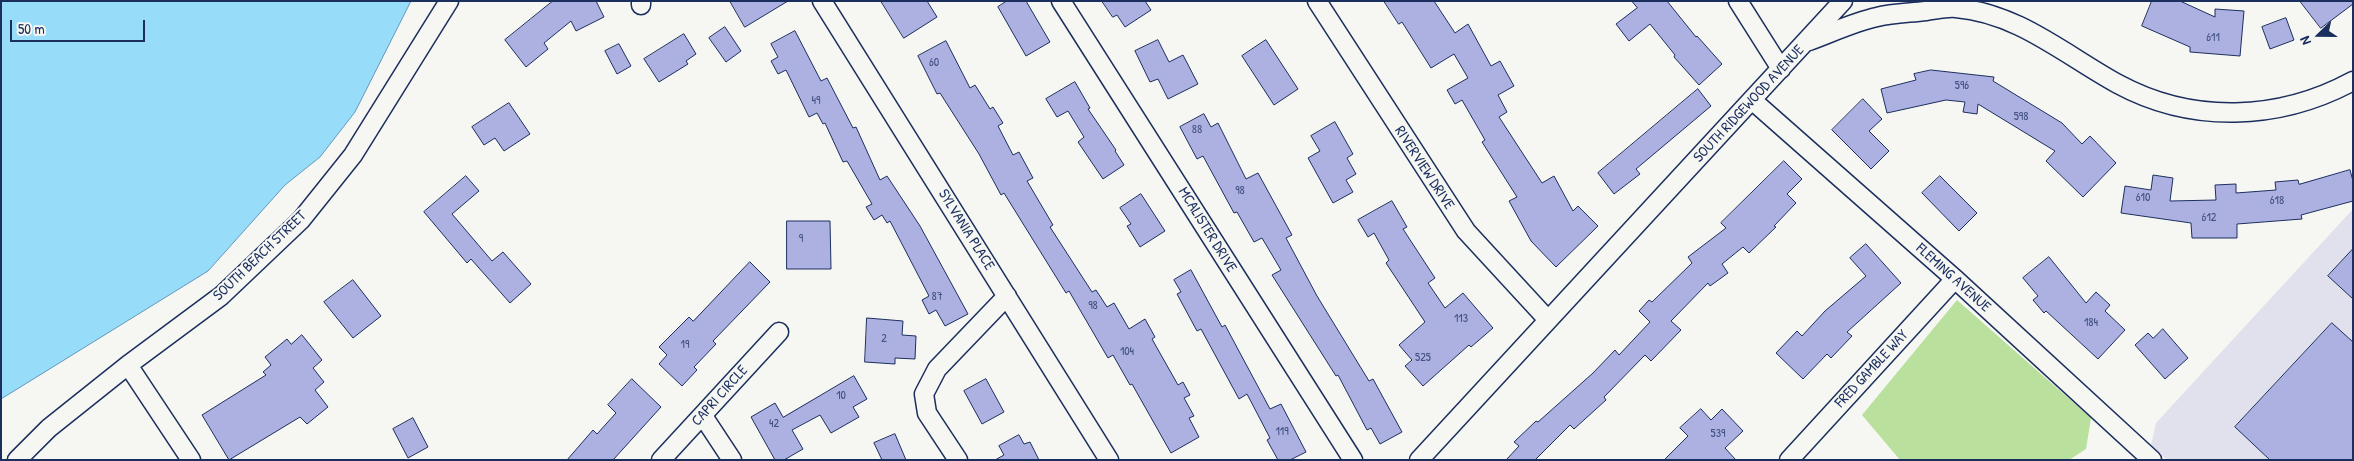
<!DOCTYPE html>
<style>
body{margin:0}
#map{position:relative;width:2354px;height:461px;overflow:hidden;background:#f6f6f2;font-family:"Patrick Hand",sans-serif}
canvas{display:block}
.frame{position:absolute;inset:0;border:2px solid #1b2f5e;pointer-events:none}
.north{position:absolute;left:2294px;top:10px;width:50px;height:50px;-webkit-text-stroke:4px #f6f6f2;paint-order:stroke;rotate:248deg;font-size:14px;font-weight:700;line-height:20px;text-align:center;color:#1b2f5e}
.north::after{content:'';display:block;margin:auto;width:18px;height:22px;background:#1b2f5e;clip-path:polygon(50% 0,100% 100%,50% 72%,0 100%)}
.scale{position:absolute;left:10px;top:20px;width:135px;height:22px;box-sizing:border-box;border:2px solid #1b2f5e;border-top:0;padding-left:6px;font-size:15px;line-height:18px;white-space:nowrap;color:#1b2f5e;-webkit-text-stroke:4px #f6f6f2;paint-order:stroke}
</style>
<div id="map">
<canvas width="2354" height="461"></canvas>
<div class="frame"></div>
<div class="north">N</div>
<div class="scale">50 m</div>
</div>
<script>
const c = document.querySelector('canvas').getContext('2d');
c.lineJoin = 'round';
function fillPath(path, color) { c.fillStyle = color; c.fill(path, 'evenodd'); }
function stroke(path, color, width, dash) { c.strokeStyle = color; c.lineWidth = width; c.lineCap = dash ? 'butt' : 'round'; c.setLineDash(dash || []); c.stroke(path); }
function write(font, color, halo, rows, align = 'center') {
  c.font = font + ' "Patrick Hand",sans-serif'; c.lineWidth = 4; c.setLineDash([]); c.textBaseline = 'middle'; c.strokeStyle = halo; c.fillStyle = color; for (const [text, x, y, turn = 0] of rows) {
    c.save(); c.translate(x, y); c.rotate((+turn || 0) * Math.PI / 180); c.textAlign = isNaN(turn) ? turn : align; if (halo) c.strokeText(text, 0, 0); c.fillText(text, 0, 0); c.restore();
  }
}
fillPath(new Path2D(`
 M2353 209V460H2167L2151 445 2156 423Z`), '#e0e1ed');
fillPath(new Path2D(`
 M1957 300 2091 418 2086 449 2069 460H1900L1862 415Z`), '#b9e19d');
const water = new Path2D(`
 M1 1H411L355 112 320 157 285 185 208 271 1 399Z`);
fillPath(water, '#97dcf9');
stroke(water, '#6597bb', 1);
const building = new Path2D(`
 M553 1H596L604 17 576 31 571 21 544 43 548 49 526 67 505 40Z
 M730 1H788L745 27Z
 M881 1H927L937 17 904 38Z
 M1007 1H1026L1050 42 1026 56 998 7Z
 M1102 1H1145L1151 10 1125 27 1117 15 1113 17Z
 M1384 1H1434L1455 33 1468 24 1491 66 1500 61 1514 86 1498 95 1507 112 1499 117 1542 183 1554 176 1573 211 1578 206 1598 226 1556 267 1531 241 1509 201 1517 197 1482 142 1485 140 1462 100 1455 104 1447 90 1468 78 1454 54 1431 68 1402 22 1399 24Z
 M1632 1H1667L1696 37 1697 36 1722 64 1699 85 1674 57 1675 55 1650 24 1629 41 1616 24 1637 8Z
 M2152 1H2180L2215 17V9L2244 11 2240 56 2190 52V47L2142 26Z
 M2300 1H2353V4L2321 28Z
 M2286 18 2294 40 2270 49 2262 27Z
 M725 27 741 51 726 62 709 38Z
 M795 31 821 81 827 78 853 128 856 127 880 180 887 176 920 226 968 314 945 326 936 310 929 314 922 300 929 296 890 221 887 223 882 215 874 220 866 207 872 204 847 161 843 162 825 123 823 124 817 113 809 117 786 70 778 74 771 61 778 57 771 44Z
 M684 34 696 54 686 61 688 64 659 82 644 59Z
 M1158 40 1169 62 1183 55 1198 84 1168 99 1158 79 1150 82 1135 51Z
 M1266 40 1298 89 1274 105 1242 56Z
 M946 41 970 88 975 85 990 109 993 107 1003 123 998 126 1013 155 1019 152 1033 178 1027 181 1053 225 1050 227 1092 292 1096 290 1107 307 1114 303 1129 329 1145 319 1155 337 1152 339 1178 385 1183 382 1190 395 1184 398 1194 416 1189 418 1199 437 1171 453 1132 384 1130 385 1113 355 1108 358 1069 291 1066 293 1004 193 1001 195 979 154 940 93 937 94 918 56Z
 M619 44 631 66 617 74 605 51Z
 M1931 70 1994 77 1993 81 2062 123 2082 144 2090 136 2116 163 2083 197 2046 161 2055 151 1978 104 1977 114 1963 112 1965 102 1946 100 1887 113 1881 89 1916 80 1914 74Z
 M1075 82 1090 108 1088 109 1116 150 1115 151 1124 165 1103 179 1078 142 1084 137 1068 111 1057 117 1046 99Z
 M1698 89 1711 106 1636 169 1640 174 1614 194 1598 173Z
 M1863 99 1882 119 1869 131 1889 151 1871 169 1832 130Z
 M509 103 530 134 504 151 495 138 484 145 472 127Z
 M1204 114 1211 127 1218 123 1246 179 1258 173 1292 235 1286 238 1317 296 1369 381 1373 379 1402 432 1380 444 1371 428 1367 430 1338 375 1336 376 1272 275 1281 270 1262 238 1254 242 1237 212 1234 213 1203 156 1197 159 1180 127Z
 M1335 122 1353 154 1347 158 1356 174 1346 180 1353 192 1333 203 1308 158 1320 151 1311 136Z
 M1784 161 1802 179 1787 194 1796 203 1774 226 1776 227 1749 253 1743 247 1722 264 1728 273 1710 286 1708 283 1671 321 1681 330 1651 361 1645 355 1604 397 1606 400 1574 429 1570 425 1535 460H1506L1519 446 1514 442 1536 421 1538 422 1593 373 1615 350 1619 355 1650 322 1639 311 1649 300 1652 302 1692 263 1688 257 1726 228 1721 223Z
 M2350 170 2353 181V201L2301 215 2302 219 2237 224V238H2192L2191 223 2121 213 2125 186 2151 190 2153 175 2173 178 2170 201 2216 200 2215 185 2236 184V193L2276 190 2275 182 2298 180 2299 184Z
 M466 176 479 191 452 214 492 261 503 252 531 284 510 303 471 259 467 263 424 212Z
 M1940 176 1977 213 1959 231 1922 193Z
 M1141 194 1165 231 1140 247 1127 226 1131 224 1120 208Z
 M1392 201 1407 227 1403 229 1435 278 1428 283 1445 308 1463 293 1493 328 1471 347 1469 345 1423 386 1405 366 1412 360 1399 345 1425 322 1386 263 1389 260 1374 233 1368 237 1358 220Z
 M787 221H830L831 269H787Z
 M1866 244 1901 283 1847 332 1852 336 1831 358 1827 354 1803 379 1776 353 1797 331 1802 336 1825 311 1866 276 1850 258Z
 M2353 249V299L2328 276Z
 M2049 257 2086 303 2096 292 2110 305 2105 311 2125 330 2098 359 2046 311 2044 313 2033 300 2038 296 2023 278Z
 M750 262 770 282 713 341 716 344 694 367 697 370 682 386 659 364 667 355 659 347 689 317 693 321Z
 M1191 270 1222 327 1225 325 1270 409 1281 404 1306 452 1290 460H1278L1267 440 1270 438 1247 394 1239 399 1201 329 1197 331 1177 294 1181 292 1174 280Z
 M353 280 381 316 353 338 324 302Z
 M867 318 903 321 902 335 916 336 915 359 895 358V364L865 362Z
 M2332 323 2353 342V460H2270L2235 427Z
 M2163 329 2188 358 2165 379 2135 345 2148 333 2153 338Z
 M302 335 322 360 313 368 324 382 315 390 328 407 307 424 300 417 229 460 202 415 266 375 263 372 271 365 265 357 287 339 291 344Z
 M854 376 867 399 853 407 859 417 831 433 820 415 792 430 803 449 784 460H775L751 417 775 403 783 417Z
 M632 379 661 407 613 460H567L593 430 597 434 616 413 608 405Z
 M986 379 1004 412 982 424 964 391Z
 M1701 409 1711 420 1722 409 1743 431 1725 448 1736 460H1664L1688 436 1680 428Z
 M413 418 428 447 408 458 393 429Z
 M895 434 906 460H882L874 443Z
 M1019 435 1024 444 1030 442 1039 460H995L1004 455 999 446Z`);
fillPath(building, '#adb1e2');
stroke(building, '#1b2f5e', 1);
const minor = new Path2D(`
 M641 1V5
 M822 1 1109 460
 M1061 1 1353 460
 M1317 1 1466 231 1548 320
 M1738 1 1781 69
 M1809 41C1831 33 1854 22 1877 17 1893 13 1910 13 1926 11 1935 10 1946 7 1956 8 2018 13 2065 55 2118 84 2192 124 2279 121 2353 81
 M1752 100 1955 279 2152 460
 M128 365 191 460
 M703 416 732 460
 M17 460 49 428 128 365 221 296 301 220 353 155 449 1
 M661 460 779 332
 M958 460 927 413 924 394 937 369 1007 296
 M1419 460 1843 1
 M1789 460 1955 279`);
stroke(minor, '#1b2f5e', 21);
stroke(minor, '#f6f6f2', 18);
write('12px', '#40507f', null, [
 ["611",2213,38],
 ["60",934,63],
 ["596",1962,86],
 ["49",816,101],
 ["598",2021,117],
 ["88",1197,130],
 ["98",1240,191],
 ["610",2143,198],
 ["618",2277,201],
 ["612",2209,218],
 ["9",801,239],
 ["87",937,297],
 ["98",1093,306],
 ["113",1461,319],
 ["184",2091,323],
 ["2",884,339],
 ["19",685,345],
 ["104",1127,352],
 ["525",1423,358],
 ["10",841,396],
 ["42",774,424],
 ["119",1282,432],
 ["539",1718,434]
]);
write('15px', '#1b2f5e', '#f6f6f2', [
 ["SOUTH RIDGEWOOD AVENUE",1749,104,-47],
 ["RIVERVIEW DRIVE",1424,168,57],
 ["SYLVANIA PLACE",966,230,58],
 ["MCALISTER DRIVE",1207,230,58],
 ["SOUTH BEACH STREET",260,256,-44],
 ["FLEMING AVENUE",1953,278,42],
 ["FRED GAMBLE WAY",1872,369,-47],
 ["CAPRI CIRCLE",720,396,-48]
]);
</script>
